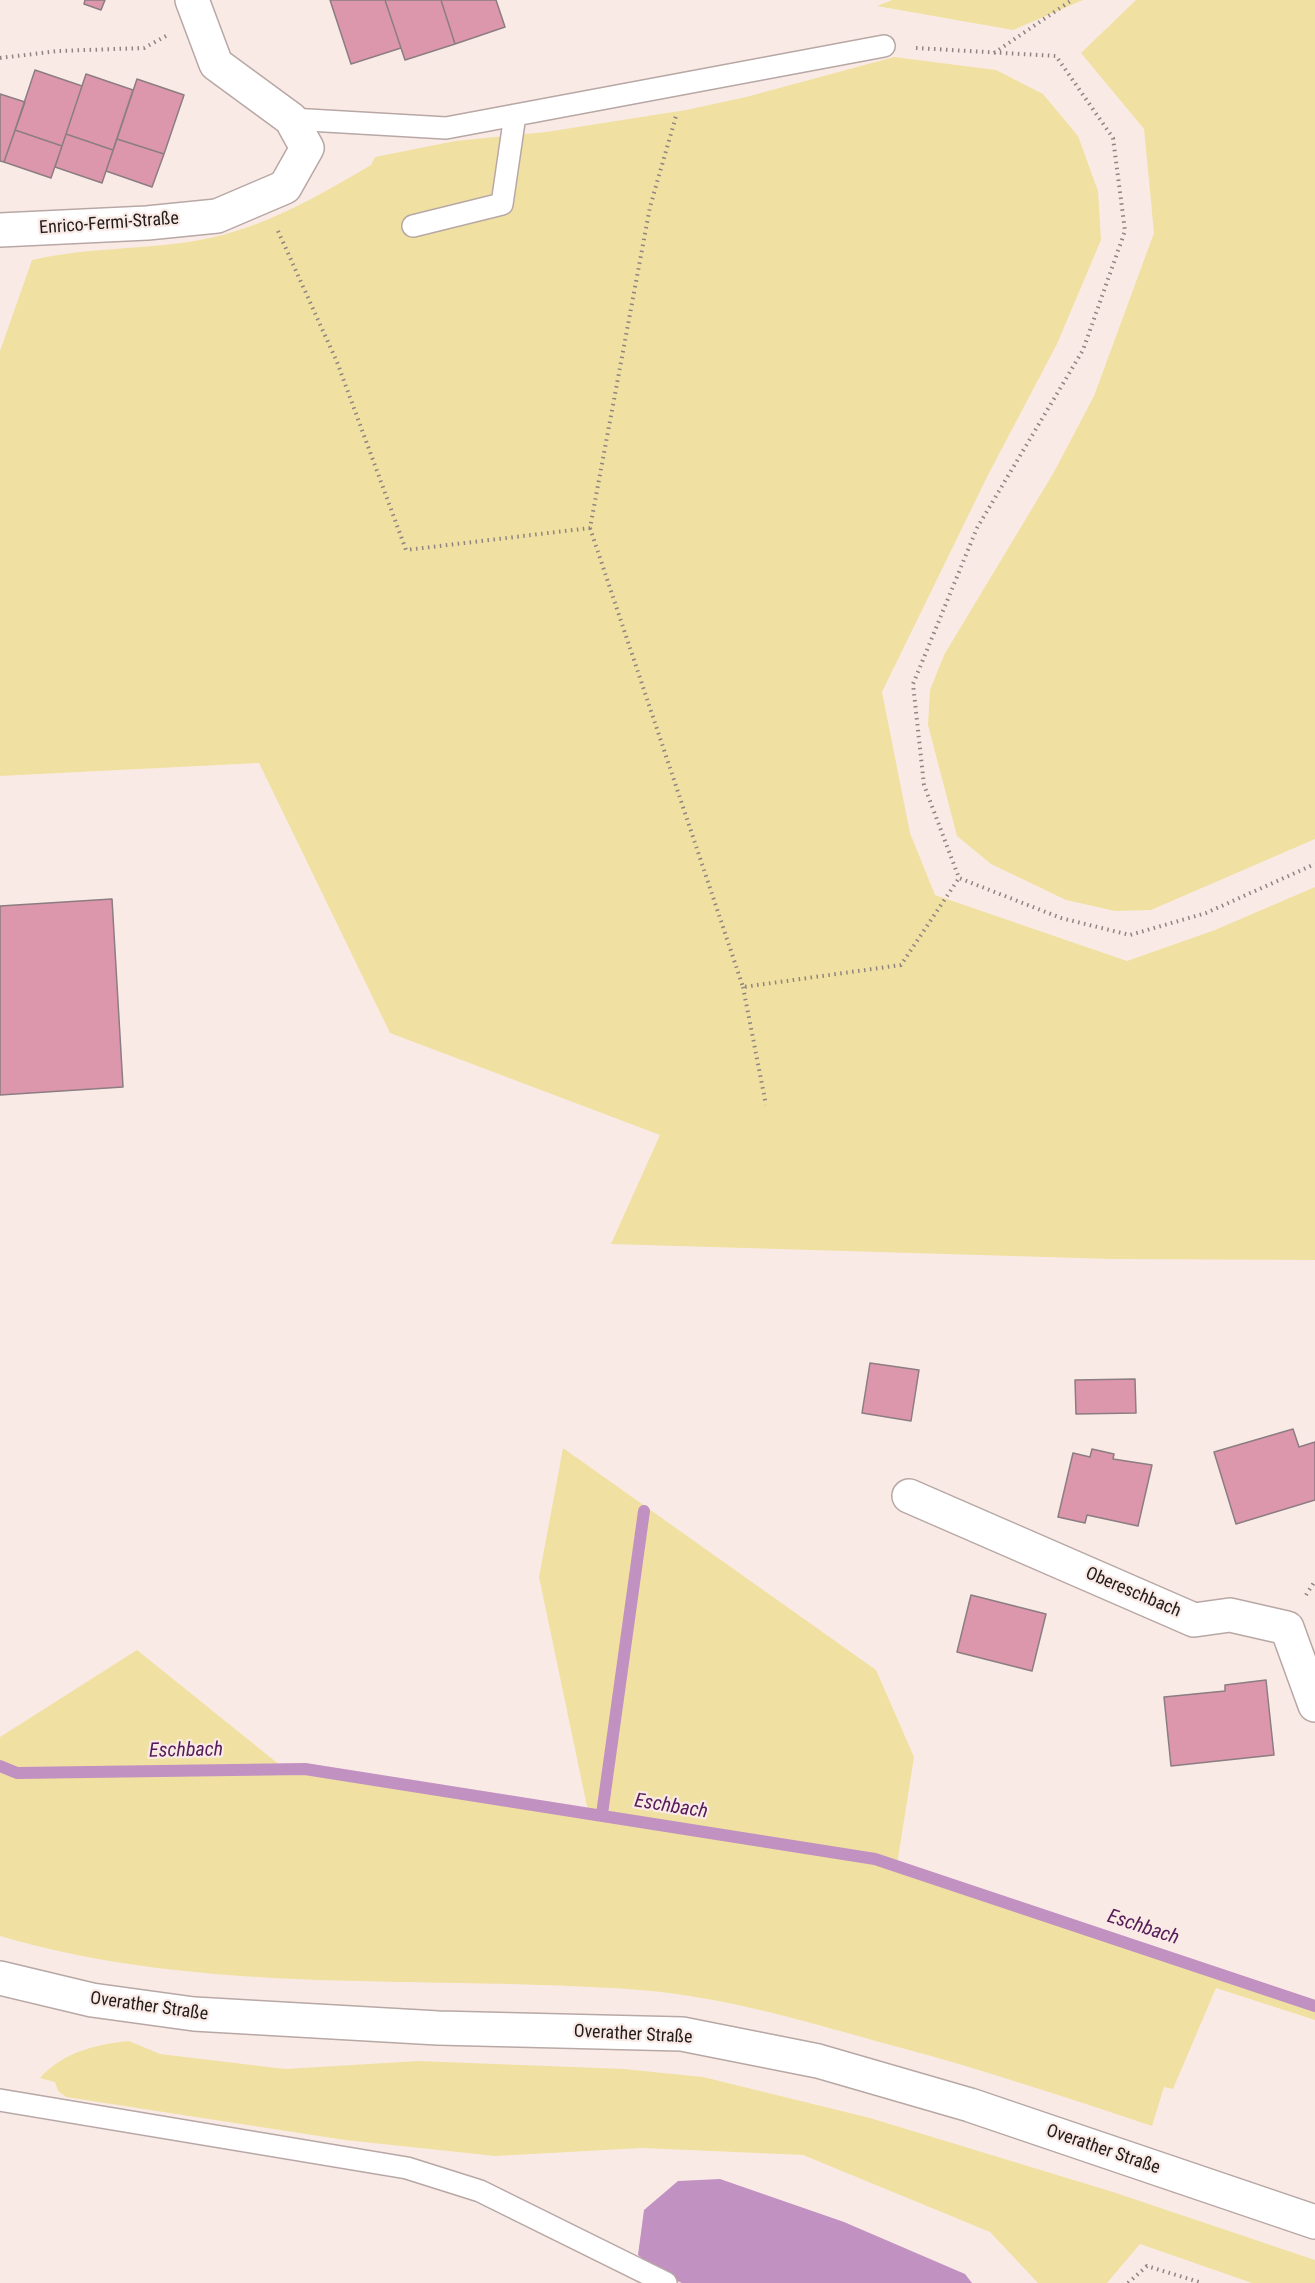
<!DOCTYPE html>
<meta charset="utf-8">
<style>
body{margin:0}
canvas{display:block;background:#faeae6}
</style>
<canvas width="1315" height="2283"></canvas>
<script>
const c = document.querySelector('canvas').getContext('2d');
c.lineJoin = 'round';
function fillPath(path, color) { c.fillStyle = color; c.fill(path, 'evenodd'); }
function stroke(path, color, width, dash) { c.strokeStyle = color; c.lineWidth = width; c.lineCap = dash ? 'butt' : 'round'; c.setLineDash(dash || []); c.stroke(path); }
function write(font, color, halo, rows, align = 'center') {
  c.font = font + ' "Roboto Condensed",sans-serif'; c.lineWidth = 4.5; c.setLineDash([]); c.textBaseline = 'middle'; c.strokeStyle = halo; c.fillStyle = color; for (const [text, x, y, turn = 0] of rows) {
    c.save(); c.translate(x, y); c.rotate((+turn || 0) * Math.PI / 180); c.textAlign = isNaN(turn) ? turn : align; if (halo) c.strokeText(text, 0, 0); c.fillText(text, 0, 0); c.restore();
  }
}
fillPath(new Path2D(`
 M892 0H1083L1013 30 877 6Z
 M1136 0H1315V839L1151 910 1115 911 1066 900 991 864 957 836 928 725 930 690 944 655 1054 472 1094 396 1154 233 1144 129 1081 53Z
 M894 57 996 70 1043 94 1078 136 1098 191 1101 240 1057 344 988 475 882 692 910 833 935 895 1127 961 1215 930 1315 887V1260L1112 1259 611 1244 660 1135 390 1033 259 763 0 776V351L32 260C88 247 144 250 200 240 264 228 316 197 371 165L375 157 455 141 546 132 686 110 746 97Z
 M563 1448 876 1670 914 1757 896 1871 1315 2009V2020L1216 1988 1173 2089 1164 2087 1152 2126C1068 2098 984 2070 898 2047 813 2024 729 1997 640 1990 427 1974 207 1997 0 1936V1737L137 1650 281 1766 589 1816 539 1577Z
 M129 2041 160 2054 285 2069 419 2061 624 2069 703 2077 870 2118 1113 2192 1315 2260V2283H1252L1140 2244 1107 2283H1038L990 2232 803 2155 642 2148 495 2156 345 2140 66 2097 58 2091 55 2082 40 2078C63 2052 97 2044 129 2041Z`), '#f0e1a2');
fillPath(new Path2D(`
 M720 2179 844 2222 965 2274 972 2283H682L661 2274 638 2255 644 2210 678 2181Z`), '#c191c2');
stroke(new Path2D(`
 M0 1766 17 1773 305 1769 875 1859 1315 2006
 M602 1814 644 1511`), '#c191c2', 12);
const building = new Path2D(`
 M85 0H105L101 10 84 4Z
 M330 0H385L401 48 351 64Z
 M385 0H441L455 44 405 60Z
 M441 0H496L505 27 455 44Z
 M35 70 82 86 62 146 15 130Z
 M86 74 133 90 113 150 66 134Z
 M137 79 184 95 164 154 117 139Z
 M0 94 25 102 4 162 0 161Z
 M15 130 62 146 51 178 4 162Z
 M66 134 113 150 102 183 55 167Z
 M117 139 164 154 152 187 106 171Z
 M112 899 123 1087 0 1095V906Z
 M870 1363 919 1370 911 1421 862 1413Z
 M1135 1379 1136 1413 1076 1414 1075 1380Z
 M1293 1429 1299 1447 1315 1442V1500L1236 1524 1214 1452Z
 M1092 1449 1114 1454 1113 1459 1152 1465 1138 1526 1087 1515 1085 1523 1058 1517 1073 1453 1090 1457Z
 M971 1595 1046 1614 1032 1671 957 1652Z
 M1266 1680 1274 1755 1171 1766 1164 1697 1225 1691V1685Z`);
fillPath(building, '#dd97ad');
stroke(building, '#8b7d81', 1.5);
const lane = new Path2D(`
 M291 119 446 128 884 46
 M413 226 502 204 515 115
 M0 2100 407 2168 480 2191 666 2283`);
const street = new Path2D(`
 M0 230 147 223 217 216 285 187 307 148 291 119 216 64 192 0
 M909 1496 1194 1620 1230 1615 1287 1628 1315 1705`);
const secondary = new Path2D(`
 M0 1978 92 2000 194 2014 438 2028 682 2034 818 2061 970 2105 1315 2222`);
stroke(lane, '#b8a8a5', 24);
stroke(street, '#b8a8a5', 36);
stroke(secondary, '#b8a8a5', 36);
stroke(new Path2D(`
 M916 48 1056 56 1113 138 1125 231 1083 350 977 528 913 684 924 785 959 878 1061 918 1130 935 1206 913 1315 864
 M994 53 1072 0
 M0 58 58 51 144 48 166 36
 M278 231 337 362 406 550 590 528 650 207 676 116
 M590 528 743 987 901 965 959 878
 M743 987 766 1105
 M1306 1595 1315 1581
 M1128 2283 1147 2266 1202 2283`), '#8f8481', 4, [1.5, 4.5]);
stroke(lane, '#fff', 21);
stroke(street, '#fff', 33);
stroke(secondary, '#fff', 33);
write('18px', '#221c1b', '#faeae6', [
 ["Enrico-Fermi-Straße",109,224,-4],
 ["Obereschbach",1133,1593,23],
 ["Overather Straße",149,2007,8],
 ["Overather Straße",633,2035,3],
 ["Overather Straße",1103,2150,19]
]);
write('italic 20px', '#561c58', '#faeae6', [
 ["Eschbach",186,1751,-1],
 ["Eschbach",671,1807,9],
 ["Eschbach",1143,1928,18]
]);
</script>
